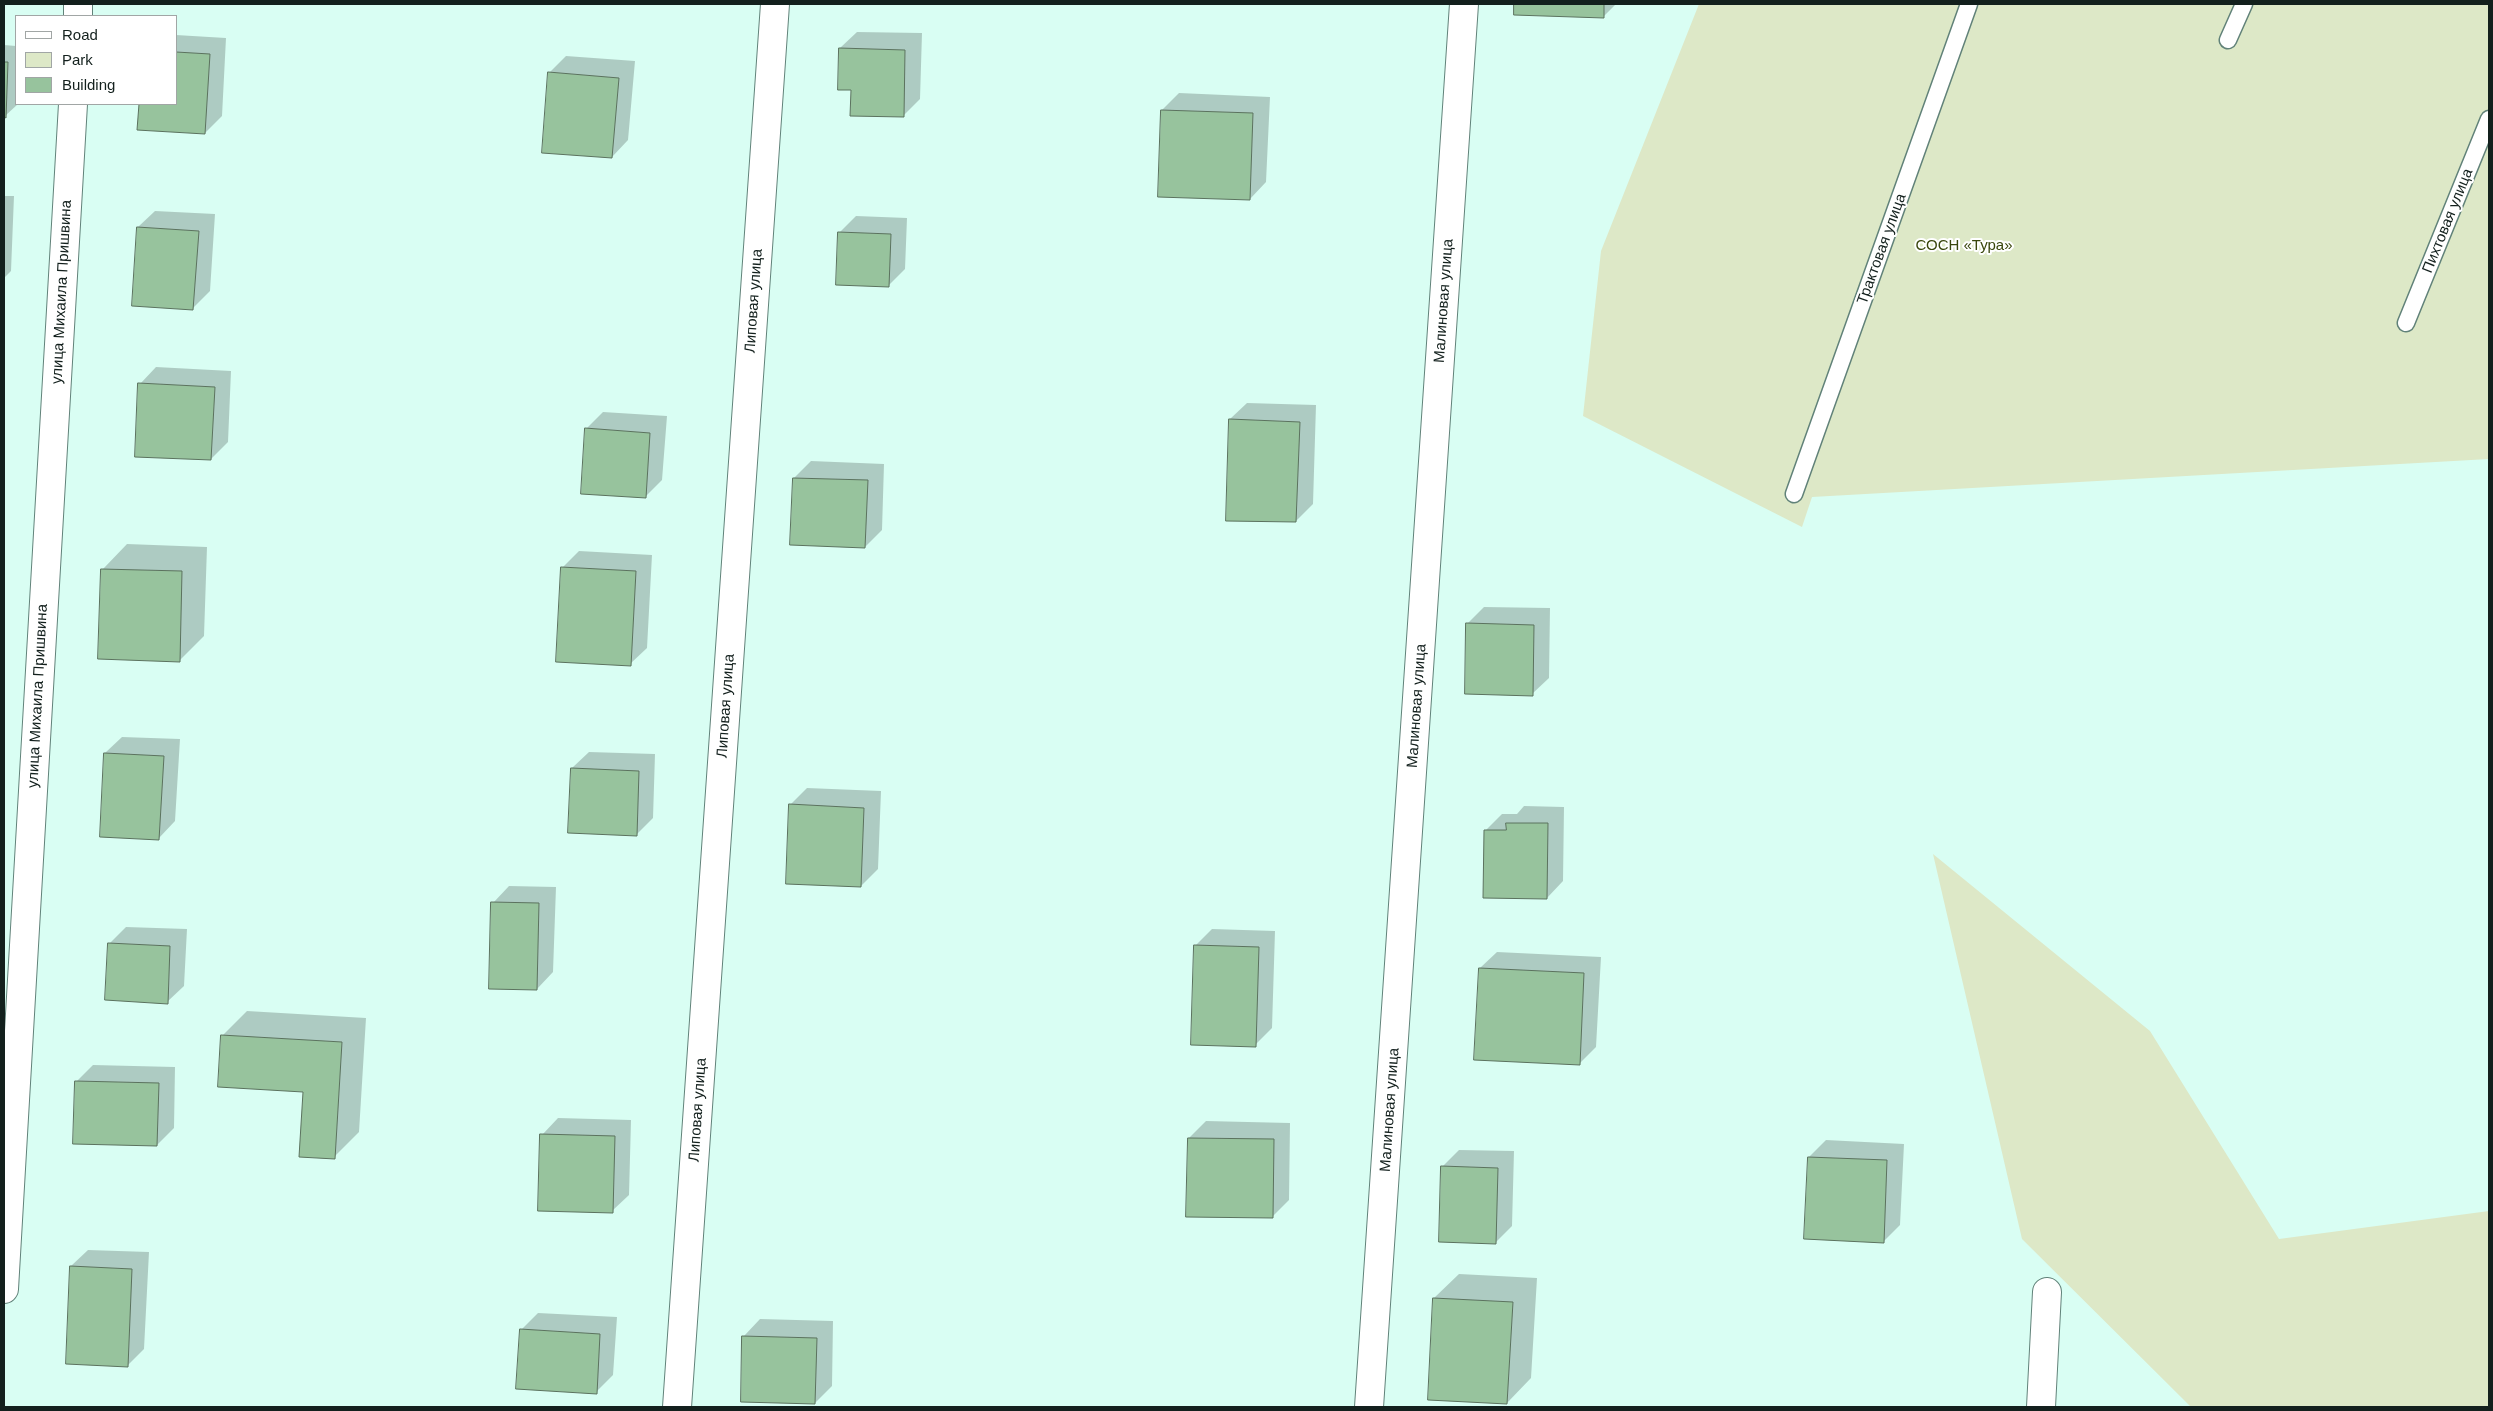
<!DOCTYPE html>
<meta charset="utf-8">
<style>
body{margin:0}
#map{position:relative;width:2493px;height:1411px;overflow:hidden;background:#d9fef3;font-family:Arial,sans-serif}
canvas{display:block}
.frame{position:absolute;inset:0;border:5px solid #13201d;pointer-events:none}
.legend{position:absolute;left:15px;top:15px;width:162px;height:90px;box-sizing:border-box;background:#fff;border:1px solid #a1a6a5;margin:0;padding:6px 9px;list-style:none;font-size:15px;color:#13201d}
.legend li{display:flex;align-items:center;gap:10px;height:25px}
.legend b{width:25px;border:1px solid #a1a6a5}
</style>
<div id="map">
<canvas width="2493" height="1411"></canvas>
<div class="frame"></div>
<ul class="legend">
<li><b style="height:6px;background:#fff"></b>Road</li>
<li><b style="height:14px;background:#dde8c7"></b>Park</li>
<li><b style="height:14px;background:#97c39d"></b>Building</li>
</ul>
</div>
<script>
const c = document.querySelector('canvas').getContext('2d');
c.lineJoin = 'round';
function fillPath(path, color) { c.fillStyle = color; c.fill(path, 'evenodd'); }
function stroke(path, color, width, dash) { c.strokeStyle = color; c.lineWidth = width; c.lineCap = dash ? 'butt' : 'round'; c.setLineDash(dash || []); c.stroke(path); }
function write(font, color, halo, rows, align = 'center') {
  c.font = font + ' Arial,sans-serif'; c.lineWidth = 4; c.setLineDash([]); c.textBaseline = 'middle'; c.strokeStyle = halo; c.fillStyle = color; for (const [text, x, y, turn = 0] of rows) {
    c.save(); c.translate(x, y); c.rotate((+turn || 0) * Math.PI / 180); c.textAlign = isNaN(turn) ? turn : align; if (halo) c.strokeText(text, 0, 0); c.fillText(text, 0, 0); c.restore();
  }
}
fillPath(new Path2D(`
 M1699 4H2489V459L1812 497 1802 527 1583 416 1601 251Z
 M1933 854 2150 1031 2279 1239 2489 1211V1407H2191L2022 1239Z`), '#dde8c7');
fillPath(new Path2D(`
 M1515 4H1616L1603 17 1515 14Z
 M857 32 922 33 920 99 903 116 852 89 840 48Z
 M176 35 226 38 222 116 205 133 139 129 140 104H176Z
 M4 45 16 46 18 104 5 116Z
 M566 56 635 61 628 140 612 157 550 72Z
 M1179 93 1270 97 1266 182 1250 199 1162 110Z
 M4 196H14L11 271 4 278Z
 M155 211 215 214 210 291 193 308 138 227Z
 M856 216 907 218 905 269 888 286 839 233Z
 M156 367 231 371 228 442 211 459 140 384Z
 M1247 403 1316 405 1313 504 1296 521 1230 419Z
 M603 412 667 416 662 480 645 497 586 429Z
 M811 461 884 464 882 530 865 547 794 478Z
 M127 544 207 547 204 636 179 661 103 569Z
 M579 551 652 555 647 648 630 664 562 568Z
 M1484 607 1550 608 1549 678 1532 694 1467 624Z
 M122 737 180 739 175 821 159 838 105 753Z
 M589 752 655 754 653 818 637 834 572 768Z
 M807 788 881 791 878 869 861 886 790 805Z
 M1524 806 1564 807 1563 881 1547 898 1485 831 1502 814H1517Z
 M509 886 556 887 553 972 537 989 493 903Z
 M126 927 187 929 184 986 167 1002 109 944Z
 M1212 929 1275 931 1272 1028 1255 1045 1195 946Z
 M1497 952 1601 957 1596 1047 1579 1064 1480 968Z
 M247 1011 366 1018 359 1132 334 1157 304 1091 223 1035Z
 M93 1065 175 1067 174 1128 157 1145 76 1082Z
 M558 1118 631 1120 629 1195 612 1211 542 1135Z
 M1206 1121 1290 1123 1289 1200 1272 1217 1189 1138Z
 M1826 1140 1904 1144 1900 1225 1883 1242 1809 1157Z
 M1459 1150 1514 1151 1512 1226 1495 1243 1442 1167Z
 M88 1250 149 1252 144 1349 127 1366 71 1266Z
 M1459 1274 1537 1278 1531 1378 1507 1403 1434 1298Z
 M538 1313 617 1317 613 1375 596 1392 521 1330Z
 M760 1319 833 1321 832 1386 815 1403 744 1336Z`), '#0003');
const building = new Path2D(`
 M1514 4H1604V18L1514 15Z
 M839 48 905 50 904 117 850 116 851 90H838Z
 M176 52 210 54 205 134 137 130 139 104H176Z
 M4 62H8L6 118 4 117Z
 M548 72 619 78 612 158 542 153Z
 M1161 110 1253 113 1250 200 1158 197Z
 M137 227 199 231 193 310 132 306Z
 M838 232 891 234 889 287 836 285Z
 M138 383 215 387 211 460 135 457Z
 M1229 419 1300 422 1296 522 1226 521Z
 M585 428 650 433 646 498 581 494Z
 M793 478 868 480 865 548 790 545Z
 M561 567 636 571 631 666 556 662Z
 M101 569 182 571 180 662 98 659Z
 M1466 623 1534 625 1533 696 1465 694Z
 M104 753 164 756 159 840 100 837Z
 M571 768 639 771 637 836 568 833Z
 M789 804 864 808 861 887 786 884Z
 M1506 823H1548L1547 899 1483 898 1484 830H1506Z
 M491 902 539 903 537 990 489 989Z
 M108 943 170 946 168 1004 105 1000Z
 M1194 945 1259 947 1256 1047 1191 1045Z
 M1479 968 1584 973 1580 1065 1474 1060Z
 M221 1035 342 1042 335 1159 299 1157 303 1092 218 1087Z
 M75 1081 159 1083 157 1146 73 1144Z
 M540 1134 615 1136 613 1213 538 1211Z
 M1188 1138 1274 1139 1273 1218 1186 1217Z
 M1808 1157 1887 1160 1884 1243 1804 1239Z
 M1441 1166 1498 1168 1496 1244 1439 1242Z
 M70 1266 132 1269 128 1367 66 1364Z
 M1433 1298 1513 1302 1507 1404 1428 1400Z
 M520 1329 600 1334 597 1394 516 1389Z
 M742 1336 817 1338 815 1404 741 1402Z`);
fillPath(building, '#97c39d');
stroke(building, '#5b725e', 1);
const service = new Path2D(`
 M2228 40 2244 4
 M2406 323 2489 119
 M1794 494 1969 4`);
const minor = new Path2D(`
 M78 16V4
 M4 1289 73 104
 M677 1407 775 4
 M1369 1407 1464 4
 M2041 1407 2047 1292`);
stroke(service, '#618279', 19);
stroke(minor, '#618279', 30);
stroke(service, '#fff', 16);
stroke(minor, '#fff', 28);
write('15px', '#13201d', '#fff', [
 ["Пихтовая улица",2448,221,-68],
 ["Трактовая улица",1882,249,-70],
 ["улица Михаила Пришвина",62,292,-87],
 ["Липовая улица",754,301,-86],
 ["Малиновая улица",1444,301,-86],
 ["улица Михаила Пришвина",38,696,-87],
 ["Липовая улица",726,706,-86],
 ["Малиновая улица",1417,706,-86],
 ["Липовая улица",698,1110,-86],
 ["Малиновая улица",1390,1110,-86]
]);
write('15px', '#39460c', '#fff', [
 ["СОСН «Тура»",1964,246]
]);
</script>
